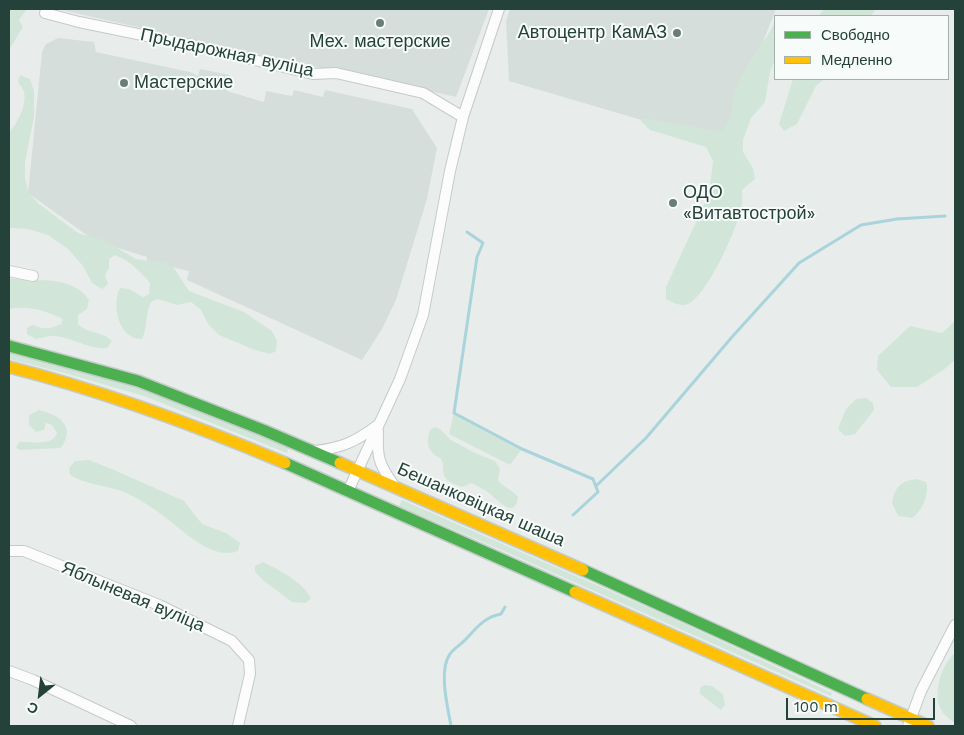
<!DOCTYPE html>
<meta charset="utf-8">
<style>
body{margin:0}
#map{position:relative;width:964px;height:735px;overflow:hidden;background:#e8edeb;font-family:"Work Sans",sans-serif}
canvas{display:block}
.frame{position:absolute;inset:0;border:10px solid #24423a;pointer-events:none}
.legend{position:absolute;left:774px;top:15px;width:175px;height:65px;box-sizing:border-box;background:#f7fbf9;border:1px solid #a3b1ad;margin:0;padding:6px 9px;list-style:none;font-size:15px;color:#24423a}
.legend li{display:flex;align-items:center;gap:10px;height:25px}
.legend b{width:25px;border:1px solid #a3b1ad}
.north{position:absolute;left:15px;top:670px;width:50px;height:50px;-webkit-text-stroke:4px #f7fbf9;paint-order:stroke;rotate:209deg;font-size:14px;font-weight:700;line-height:20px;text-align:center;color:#24423a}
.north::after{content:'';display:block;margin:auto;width:18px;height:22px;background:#24423a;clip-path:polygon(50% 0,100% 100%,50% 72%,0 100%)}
.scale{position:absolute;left:786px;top:698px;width:149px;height:22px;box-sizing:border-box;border:2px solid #24423a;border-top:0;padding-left:6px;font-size:15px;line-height:18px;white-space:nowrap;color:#24423a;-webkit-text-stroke:4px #f7fbf9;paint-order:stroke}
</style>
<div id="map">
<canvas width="964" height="735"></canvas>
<div class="frame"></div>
<ul class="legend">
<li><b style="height:6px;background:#4caf50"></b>Свободно</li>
<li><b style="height:6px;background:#ffc107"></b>Медленно</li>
</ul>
<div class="north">С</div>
<div class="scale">100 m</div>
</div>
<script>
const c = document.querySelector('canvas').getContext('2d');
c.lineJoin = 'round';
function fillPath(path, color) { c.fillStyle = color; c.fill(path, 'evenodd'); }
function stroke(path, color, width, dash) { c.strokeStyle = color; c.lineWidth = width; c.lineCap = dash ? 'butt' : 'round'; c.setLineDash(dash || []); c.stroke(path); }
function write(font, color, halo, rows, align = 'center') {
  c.font = font + ' "Work Sans",sans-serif'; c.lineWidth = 4; c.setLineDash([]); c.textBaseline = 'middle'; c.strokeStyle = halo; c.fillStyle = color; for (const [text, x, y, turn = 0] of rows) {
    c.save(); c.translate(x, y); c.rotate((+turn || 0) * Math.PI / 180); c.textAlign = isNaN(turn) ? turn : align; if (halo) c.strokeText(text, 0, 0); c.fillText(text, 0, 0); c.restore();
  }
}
fillPath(new Path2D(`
 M57 9H489L456 97 348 72 320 68Z
 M510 9H776L723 144 509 81 506 21Z
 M58 38 94 42 96 52 190 72 198 76 200 69 230 75 227 91 264 102 266 91 292 96 294 90 323 97 325 90 412 109 437 148 427 199 396 300 382 329 362 360 187 280 189 271 147 261V257L95 241 28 193 42 52 46 44Z`), '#d6dedb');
fillPath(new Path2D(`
 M9 9H27L19 20 23 27 9 50Z
 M823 9H876L871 16H819Z
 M775 22V59L770 72 765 102 751 118 743 140V152L753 168 755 179 742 190C742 195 743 200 742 205 738 227 708 295 688 304 680 307 672 302 666 299V287L709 194 713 161 706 147 650 130 641 121 643 118 720 132C735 120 730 109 735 93 742 67 763 46 775 22Z
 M20 75 30 79 34 91V117L25 162V179L29 193 39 204 78 233 105 241 136 259 166 263 174 268 189 291 244 312 272 331 277 341 276 351 270 354 255 350 219 335 208 324 201 310 191 302 177 305 158 299 151 302C145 314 148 327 142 339 119 340 111 305 120 288L129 289 143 297 149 294 150 283C140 271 130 261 115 255L109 259V268L105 275 108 284 102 289 92 283 83 266 68 249 48 235 28 229 9 228V133C17 123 27 106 24 92 23 89 20 85 18 82Z
 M793 79H824L816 86 797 124 784 131 779 124Z
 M9 278C32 282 57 276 78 289 82 291 86 296 89 300L87 309 78 315V324C90 335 100 330 112 341L107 348C90 350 73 338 56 336 49 335 42 338 36 339L27 334V328L33 325C44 330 50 329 61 324L63 319C47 311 27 305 9 309Z
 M955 321V360L942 371 917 387H891L877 370 878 356 910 326 942 333Z
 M9 353 143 389 289 447 287 453 144 396 68 374 9 359Z
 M866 398 873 403 874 410 855 434 845 436 838 429 846 409 856 399Z
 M39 410C60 415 76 426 61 448L20 450 16 448 19 442C33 441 52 447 57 433L52 425 46 423 44 430 36 432 29 425V415Z
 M454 413 522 449 510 465 449 434Z
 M435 427 440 429 451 440 475 453 495 461 500 469 498 480C504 488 513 490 518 497 515 521 497 499 489 493 484 489 477 486 472 483L462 487C451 483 442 480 443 467 443 464 443 462 441 459 440 458 436 456 435 455 426 449 427 439 430 430Z
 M89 460 114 470 184 501 202 524 226 533 240 543 238 551C235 552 231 553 227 553 201 553 174 521 152 508 142 501 129 493 118 490 101 485 86 484 70 475L69 468 75 461Z
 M916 479 926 482C930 494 922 511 912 518L898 516 892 503C895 487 899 482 916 479Z
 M402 500 667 616 832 693 831 696 504 551 399 506Z
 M263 562C279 570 302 581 311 598L306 603 292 602 264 581 255 572V566Z
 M955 653V723C949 719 941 713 939 705 934 689 942 664 955 653Z
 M704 685 712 686 723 694 725 705 721 710 700 694V688Z`), '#d1e6d8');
stroke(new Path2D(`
 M467 232 483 243 477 257 454 413 522 449 593 479 598 492 573 515
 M596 486 646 438 732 337 799 263 861 225 897 219 945 216
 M451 726C448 708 438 670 450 654 454 648 462 644 467 638 477 627 485 617 501 614L505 607`), '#a9d4db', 3);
const street = new Path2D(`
 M45 13 79 22 196 46 313 74 336 73 423 93 463 117
 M9 271 33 276
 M378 431C377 456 378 463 393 484
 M314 451C342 448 355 442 378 425
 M348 491 400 379 423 315 450 171 463 117 499 9
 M9 551H24L159 605 232 641 249 660 250 674 238 726
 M9 671 33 680 131 726
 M908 726 921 691 955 625`);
const fast = new Path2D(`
 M9 346 138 381 263 430 340 463
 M285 463 575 592
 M583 570 867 699`);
const slow = new Path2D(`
 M9 367C104 391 195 425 285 463
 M340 463 583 570
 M575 592 875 726
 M867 699 928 726`);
stroke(street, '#c5cac8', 12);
stroke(fast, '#c3ccc9', 14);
stroke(slow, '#c3ccc9', 14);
stroke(street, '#fcfcfc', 10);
stroke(fast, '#4caf50', 11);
stroke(slow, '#ffc107', 11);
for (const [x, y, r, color] of [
 [380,23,5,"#697e78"],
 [677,33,5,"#697e78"],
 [124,83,5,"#697e78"],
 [673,203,5,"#697e78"]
]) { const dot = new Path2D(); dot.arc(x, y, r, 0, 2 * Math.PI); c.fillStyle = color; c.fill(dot); stroke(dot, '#f7fbf9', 2); }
write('18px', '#24423a', '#f7fbf9', [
 ["Автоцентр КамАЗ",667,33,"right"],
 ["Мех. мастерские",380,42,"center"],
 ["Мастерские",134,83],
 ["ОДО",683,193],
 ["«Витавтострой»",683,214]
], 'left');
write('18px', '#24423a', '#f7fbf9', [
 ["Прыдарожная вуліца",227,53,12],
 ["Бешанковіцкая шаша",481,505,24],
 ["Яблыневая вуліца",133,597,23]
]);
</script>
